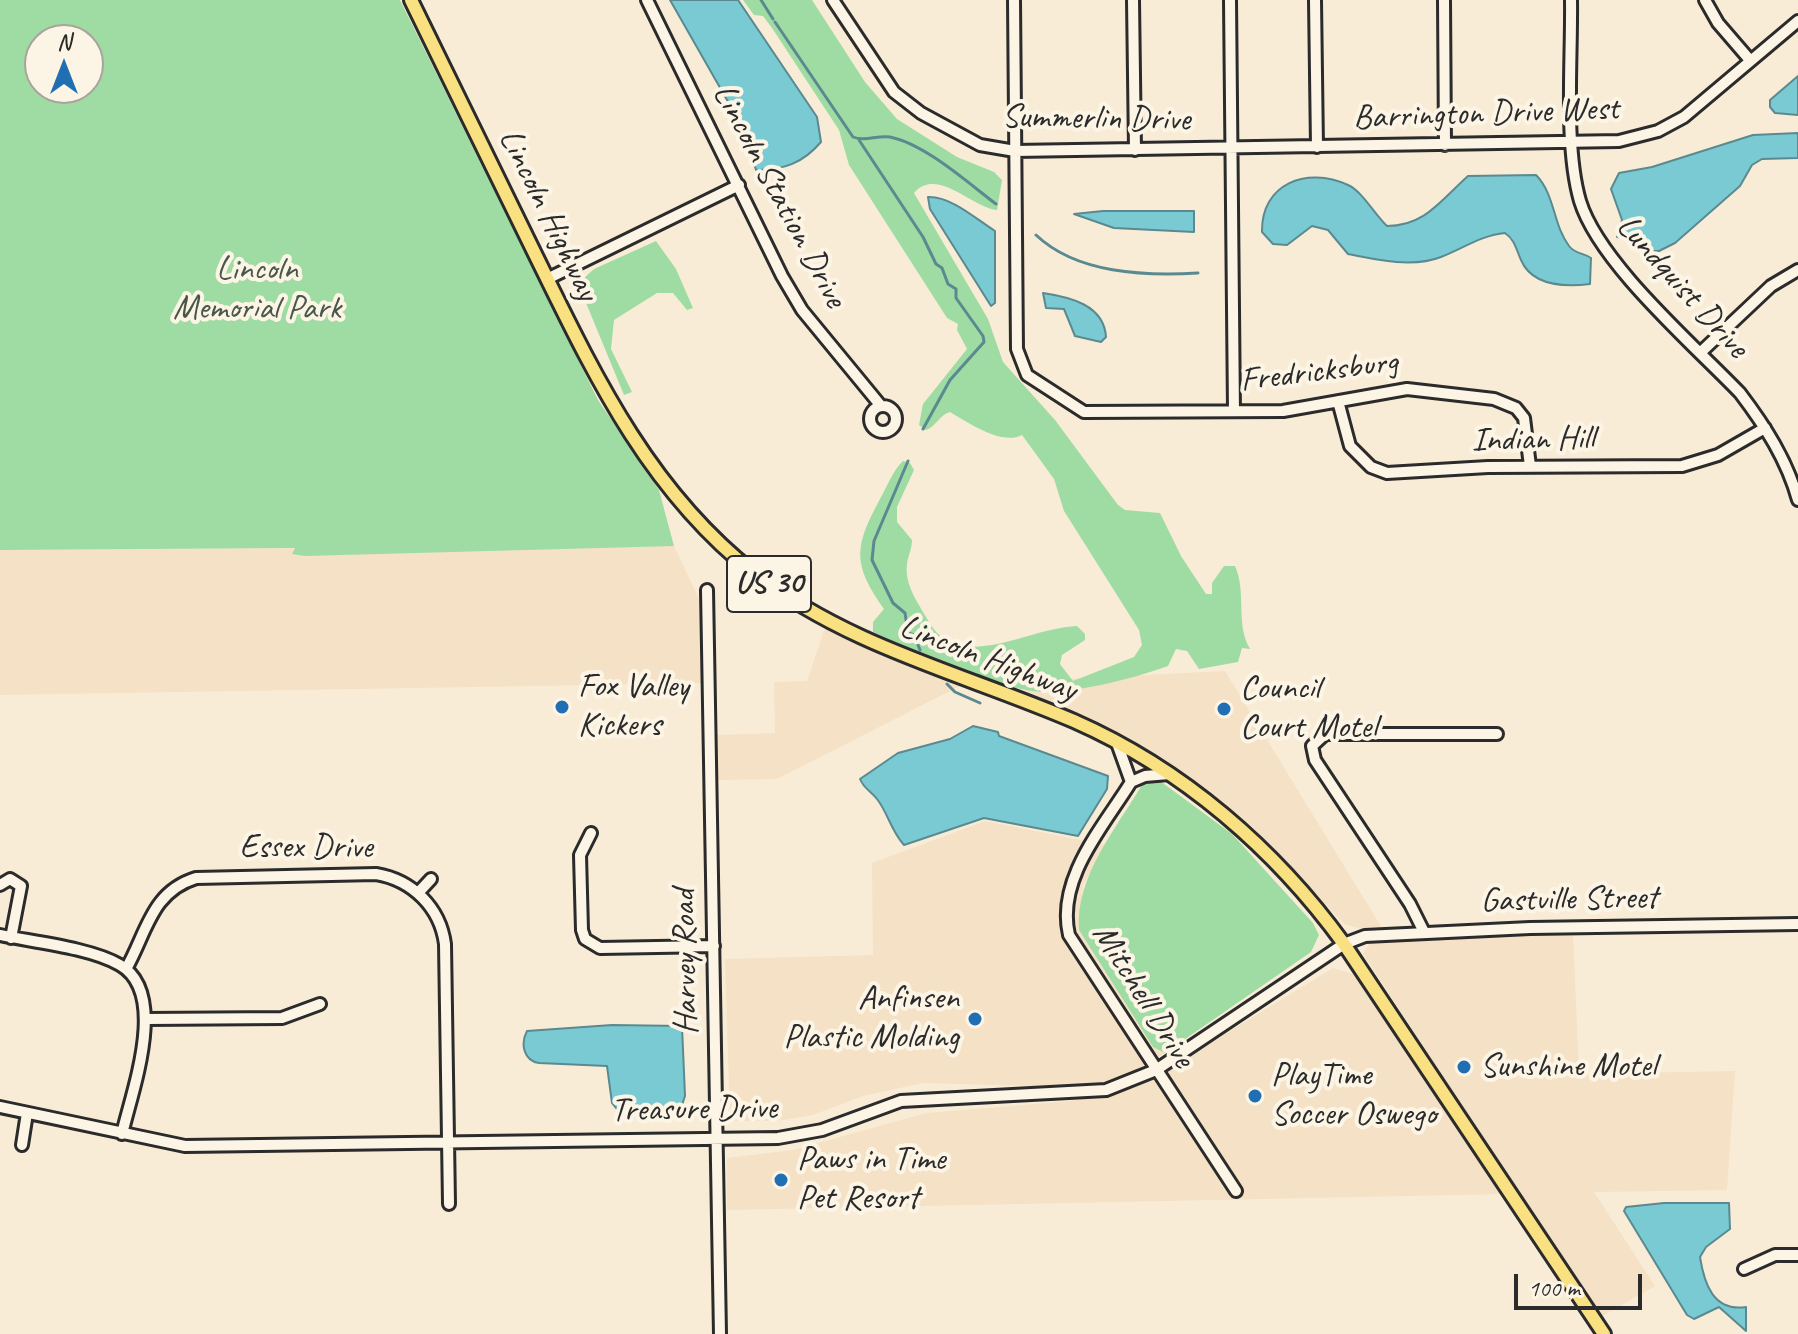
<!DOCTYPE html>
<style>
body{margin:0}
#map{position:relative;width:1798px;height:1334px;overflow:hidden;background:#f9ecd6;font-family:Caveat,sans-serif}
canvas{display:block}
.north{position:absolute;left:24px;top:24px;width:80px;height:80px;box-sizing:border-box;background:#fcf5e5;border:2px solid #a8a49b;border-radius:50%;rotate:0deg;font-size:22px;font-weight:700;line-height:32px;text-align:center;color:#2b2b2b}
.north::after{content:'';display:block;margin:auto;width:28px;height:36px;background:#1f6fb2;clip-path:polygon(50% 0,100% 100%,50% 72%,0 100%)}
.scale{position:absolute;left:1514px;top:1274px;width:128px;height:36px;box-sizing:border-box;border:4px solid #2b2b2b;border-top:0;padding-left:10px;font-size:24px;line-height:28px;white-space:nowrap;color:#2b2b2b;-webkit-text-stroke:6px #fcf5e5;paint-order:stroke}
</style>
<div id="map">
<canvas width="1798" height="1334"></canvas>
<div class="north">N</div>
<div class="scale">100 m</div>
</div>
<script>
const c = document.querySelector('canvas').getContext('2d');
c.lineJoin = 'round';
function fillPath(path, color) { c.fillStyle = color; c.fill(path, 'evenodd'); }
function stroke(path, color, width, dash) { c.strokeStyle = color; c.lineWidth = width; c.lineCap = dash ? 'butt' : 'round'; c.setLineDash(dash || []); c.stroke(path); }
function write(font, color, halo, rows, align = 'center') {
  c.font = font + ' Caveat,sans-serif'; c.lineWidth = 8; c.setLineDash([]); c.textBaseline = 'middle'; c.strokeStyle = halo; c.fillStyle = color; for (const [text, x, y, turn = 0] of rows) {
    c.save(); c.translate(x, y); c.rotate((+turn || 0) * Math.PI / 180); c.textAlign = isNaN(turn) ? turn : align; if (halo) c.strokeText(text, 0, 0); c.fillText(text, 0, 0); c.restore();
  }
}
fillPath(new Path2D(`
 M674 546 701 603 711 683 0 695V550Z
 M825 628 870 650 964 684 777 779 718 780 717 735 775 733 774 682 807 681Z
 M1225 671 1382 928 1366 930 1344 924 1253 827 1169 765 1128 742 1020 694 1044 680Z
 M985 821 1106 845 1083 885 1079 930 1153 1047 1165 1053 1133 1072 1097 1084 1068 1087 923 1083 863 1096 813 1115 777 1121H730L725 959 873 955 872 863Z
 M1573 932 1579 1074 1735 1071 1727 1190 1594 1192 1655 1286 1601 1317 1363 954 1370 943 1389 938Z
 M1333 968 1353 974 1504 1194 727 1210V1158L793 1150 926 1113 1070 1101 1120 1093 1171 1067Z`), '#f5e1c5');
fillPath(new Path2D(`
 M0 0H400L598 400 659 490 674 546 305 556 292 554 295 548 0 550ZM40 40H88V88H40Z
 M743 0H812L865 82 897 119 957 157 994 172 1002 180 997 210C972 208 937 166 914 193L988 319 1003 362 1055 420 1118 505 1125 510 1160 513 1181 556 1206 594H1212V583L1224 566H1235C1247 593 1235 623 1250 649L1242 648 1238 662 1199 669 1187 651 1176 649 1168 666C1135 678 1083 691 1048 692 1003 693 916 651 873 632V622L884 609C852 564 854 547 880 499 887 487 893 470 903 461L910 463 914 470 897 507V522L912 540C912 549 908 556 907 564 904 585 919 604 929 622 959 674 1027 628 1077 626L1085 634V640L1062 655 1060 664 1073 681 1134 657 1142 645 1139 630 1064 511 1054 479 1022 435C1002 446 967 422 950 412 939 415 937 426 926 430L919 425 923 404 967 349 957 330 958 324 947 318 849 165 839 130 772 28 763 16 754 15Z
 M656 241 676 269 693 308 687 310 673 293H657L614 320 611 349 632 392 624 395 584 298 583 279 594 269Z
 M1160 781 1232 834 1313 923 1319 935 1311 952 1165 1053 1153 1047 1079 930C1075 876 1117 828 1143 783Z`), '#9fdca3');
const water = new Path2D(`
 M670 0H738L817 117 821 142C803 163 784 170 756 170L743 128Z
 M1798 76V115L1775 113 1770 107V100Z
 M1798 133V158L1762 159 1752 165 1740 186 1675 243 1659 251H1651L1638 240 1617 237 1622 220 1611 189 1619 173 1652 167 1753 135Z
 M1536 175C1555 194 1553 225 1569 246 1575 254 1584 253 1591 258L1590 284C1565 287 1532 286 1521 260 1516 249 1515 240 1505 233 1482 235 1462 249 1441 257 1413 268 1377 260 1348 254L1328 230 1312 226 1287 245 1273 244 1262 232C1261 184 1306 166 1348 185 1362 191 1375 215 1387 226 1425 226 1441 200 1468 176Z
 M928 197C951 196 976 219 995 231V303L991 306 930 209Z
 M1103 211H1194V232L1114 228 1074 214Z
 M1043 293C1070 297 1104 305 1106 337L1101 342 1075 336 1064 309 1046 308Z
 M973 726 998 732 999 736 1108 776 1107 789 1078 836 984 818 904 845C891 831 888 813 877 799 871 791 864 789 860 779L898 753 950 739Z
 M612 1025 682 1026 685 1096 680 1111 620 1113 612 1103 607 1066 539 1063C524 1061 520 1044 527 1031Z
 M1664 1203H1729L1730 1229 1706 1247 1700 1257C1704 1283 1713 1312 1746 1307V1331L1719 1307 1694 1319 1687 1315 1624 1211 1626 1207Z`);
fillPath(water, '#7acad4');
stroke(water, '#5a8a90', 2);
stroke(new Path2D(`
 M761 0 773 19
 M775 22 853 137C864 142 877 135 890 137 925 144 968 183 996 204
 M859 140 923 237 936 264 942 268 948 284 956 289V298L983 336 984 342 950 380 923 429
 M1036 235C1077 274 1145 276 1198 273
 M908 461 874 541 872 560 893 603 905 613 908 633 914 635 920 650
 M947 684 955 692 980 703`), '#5a8a90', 3);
const minor = new Path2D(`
 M647 0 782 276 802 310 881 406
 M833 0 894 92 921 113 980 145 1015 151 1619 141 1658 131 1684 117 1798 21
 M1014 0 1017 349 1027 375 1084 412 1283 411 1407 389 1494 399 1516 408 1524 418 1530 466
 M1133 0 1135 150
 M1230 0 1234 411
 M1315 0 1317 147
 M1444 0 1445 145
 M1571 0C1572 59 1564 146 1580 201 1599 263 1693 344 1740 393 1765 426 1787 460 1798 500
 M1705 0 1718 23 1749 59
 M547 279 739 185
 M1701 352 1771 286 1798 270
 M1338 401 1350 446 1371 467 1387 473 1488 467 1682 466 1718 455 1765 428
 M870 419a13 13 0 1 1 26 0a13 13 0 1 1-26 0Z
 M707 590 720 1334
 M1117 743 1131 782
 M1169 774 1145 776 1131 782C1103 827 1056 879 1069 935L1236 1191
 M591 833 580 855 582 930 585 939 600 948 714 946
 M0 885 10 879 21 886 11 938
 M418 893 431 879
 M1424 932 1410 904 1315 760 1312 746 1325 734H1497
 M0 935C34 942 91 948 120 965 169 993 132 1091 122 1134
 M126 969C147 932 151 892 196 878L376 874C412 880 440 907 445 944L449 1204
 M146 1019 282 1018 320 1004
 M0 1107 185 1146 778 1138 822 1130 901 1101 1106 1090 1156 1070 1344 944 1365 936 1530 928 1798 924
 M22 1145 27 1113
 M1744 1269 1775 1255H1798`);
const major = new Path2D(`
 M411 0C453 85 494 171 536 256 594 374 648 490 754 573 849 647 965 674 1074 721 1183 769 1275 849 1344 944L1604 1334`);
stroke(minor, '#2b2b2b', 16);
stroke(major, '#2b2b2b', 18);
stroke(minor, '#fcf5e5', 10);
stroke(major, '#f9e181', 12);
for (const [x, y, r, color] of [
 [562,707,8,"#1f6fb2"],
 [1224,709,8,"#1f6fb2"],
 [975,1019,8,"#1f6fb2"],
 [1464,1067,8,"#1f6fb2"],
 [1255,1096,8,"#1f6fb2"],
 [781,1180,8,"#1f6fb2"]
]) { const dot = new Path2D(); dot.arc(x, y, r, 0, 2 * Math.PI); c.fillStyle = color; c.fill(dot); stroke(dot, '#fcf5e5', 3); }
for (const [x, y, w] of [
 [769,584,84]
]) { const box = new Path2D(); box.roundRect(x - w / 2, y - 28, w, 56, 6); c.fillStyle = '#fcf5e5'; c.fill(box); stroke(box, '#2b2b2b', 2); }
write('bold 32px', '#2b2b2b', null, [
 ["US 30",769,584]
]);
write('34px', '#2b2b2b', '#fcf5e5', [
 ["Barrington Drive West",1486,114,-2],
 ["Summerlin Drive",1096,119,1],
 ["Lincoln Station Drive",779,196,62],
 ["Lincoln Highway",548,215,64],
 ["Lundquist Drive",1682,287,48],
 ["Fredricksburg",1319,372,-7],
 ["Indian Hill",1533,440,-1],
 ["Lincoln Highway",988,659,21],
 ["Essex Drive",306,848],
 ["Gastville Street",1569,900,-1],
 ["Harvey Road",686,962,-91],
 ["Mitchell Drive",1143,996,58],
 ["Treasure Drive",694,1110,-1]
]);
write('34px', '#485749', '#fcf5e5', [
 ["Lincoln",257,270],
 ["Memorial Park",257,309]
]);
write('34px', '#2b2b2b', '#fcf5e5', [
 ["Fox Valley",578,687],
 ["Kickers",578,726],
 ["Council",1240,689],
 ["Court Motel",1240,728],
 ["Anfinsen",959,999,"right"],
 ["Plastic Molding",959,1038,"right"],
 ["Sunshine Motel",1480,1067],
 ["PlayTime",1271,1076],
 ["Soccer Oswego",1271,1115],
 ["Paws in Time",797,1160],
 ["Pet Resort",797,1199]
], 'left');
</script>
